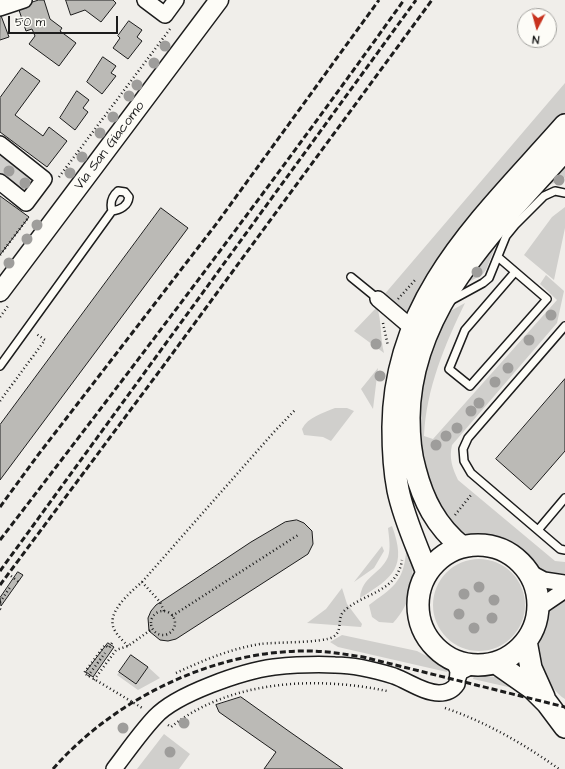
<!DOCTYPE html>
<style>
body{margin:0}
#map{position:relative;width:565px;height:769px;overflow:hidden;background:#f0eeea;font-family:"Architects Daughter",sans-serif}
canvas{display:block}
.north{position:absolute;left:517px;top:8px;width:40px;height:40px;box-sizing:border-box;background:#fdfcf7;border:1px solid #a3a29f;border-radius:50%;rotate:186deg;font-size:11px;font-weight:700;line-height:16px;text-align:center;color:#1c1c1c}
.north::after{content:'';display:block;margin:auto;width:14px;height:18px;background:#c8321e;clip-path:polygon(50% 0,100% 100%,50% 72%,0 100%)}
.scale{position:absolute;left:8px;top:16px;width:110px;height:18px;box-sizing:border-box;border:2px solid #1c1c1c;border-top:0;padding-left:5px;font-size:12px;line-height:14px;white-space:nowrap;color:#1c1c1c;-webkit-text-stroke:3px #fdfcf7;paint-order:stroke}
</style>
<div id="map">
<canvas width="565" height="769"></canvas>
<div class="north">N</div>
<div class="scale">50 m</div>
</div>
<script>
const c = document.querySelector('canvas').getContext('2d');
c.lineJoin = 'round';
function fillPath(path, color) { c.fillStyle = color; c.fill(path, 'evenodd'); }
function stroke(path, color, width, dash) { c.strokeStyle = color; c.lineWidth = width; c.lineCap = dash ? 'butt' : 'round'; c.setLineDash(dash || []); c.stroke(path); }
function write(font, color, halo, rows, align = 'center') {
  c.font = font + ' "Architects Daughter",sans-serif'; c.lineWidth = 3.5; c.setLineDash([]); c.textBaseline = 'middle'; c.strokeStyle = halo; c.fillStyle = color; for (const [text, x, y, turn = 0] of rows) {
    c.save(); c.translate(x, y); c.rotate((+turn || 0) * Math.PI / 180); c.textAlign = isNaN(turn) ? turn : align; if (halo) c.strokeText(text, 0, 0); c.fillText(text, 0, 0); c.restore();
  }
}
fillPath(new Path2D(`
 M565 83V117L409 313 404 312 383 296Z
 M0 149 35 177 21 194 0 178Z
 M565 166V177L563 180 548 185Z
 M565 207V228L554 280 524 255 552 217Z
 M500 234 486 270 482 275 459 287Z
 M546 275 564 291 557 323 452 445C449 458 452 467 458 480L555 561 565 562V574L540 571 517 547 488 536 464 535 445 521 417 451 421 372 445 314 465 303C445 344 426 389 424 436L433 439 557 300 540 284Z
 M377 307C382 322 380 338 384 353L354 331Z
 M378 368 373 409 361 389Z
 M335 408H347L354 411 331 441 323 437 304 435 302 429C308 417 323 413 335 408Z
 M392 526C407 567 394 577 360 598 362 576 380 575 388 557 391 549 389 537 388 528Z
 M382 546 384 551 374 568 354 582Z
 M411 551C415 578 412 603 393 623L379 622 372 617 369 605C392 588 403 583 406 553Z
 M433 605a46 46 0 1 1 92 0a46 46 0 1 1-92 0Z
 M342 588 347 604 362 624 361 627 307 623 326 609Z
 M565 600V699C534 678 522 614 565 600Z
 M342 635 417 651 434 660 448 670 447 672 338 647 330 642Z
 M148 667 160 678 138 690 117 675 119 672 136 684Z
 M474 676 498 677 517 689 473 679Z
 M164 734 190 754 179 769H137Z`), '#d0cfcc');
const building = new Path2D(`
 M39 0H44L50 19 62 28 60 31 76 43 59 66 29 44 35 36 32 29 26 31 18 7Z
 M66 0H113L116 3 101 22 85 10 71 15Z
 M0 13 9 37 0 40Z
 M129 21 142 30 137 37 142 41 128 59 113 48 120 38 118 36Z
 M103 57 116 66 111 73 116 76 102 94 87 82Z
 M22 68 40 81 15 115 43 136 49 127 67 141 47 167 0 132V98Z
 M77 91 89 100 83 108 88 112 75 130 60 118Z
 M0 196 29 217 0 255Z
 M161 208 188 228 0 480V425Z
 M565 379V451L531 490 496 459Z
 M297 520 304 523 312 531 313 544 308 554 176 639 168 641 160 640 149 631 148 618 151 611 156 605 251 542 285 522Z
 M18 572 23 575 1 606 0 598Z
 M108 643 114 647 93 677 86 672Z
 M131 655 148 667 136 684 119 672Z
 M241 697 290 732 343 769H264L276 752 219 712 216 705Z`);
fillPath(building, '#bbbab6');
stroke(building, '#1c1c1c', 1);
const service = new Path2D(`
 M498 257 547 299 470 386 449 369 465 330 515 272
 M351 277 378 299
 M450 301 483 283 489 278 506 236 515 225 544 196 555 191 565 193
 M565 326 468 438 463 449 464 461 471 473 560 549 565 550
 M0 366 112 211C120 210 128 206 129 197L125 192 118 191C111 197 110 203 112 211
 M538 530 565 498`);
const minor = new Path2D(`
 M145 0 165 15 176 0
 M0 8 24 0
 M0 144 44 179 26 203 0 182
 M378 299 412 328
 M529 572 544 580 565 583
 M537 609 565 590
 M458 678 460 672 476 664
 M114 769C127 752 140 733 155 717 176 694 243 671 274 667 294 665 314 664 335 665 355 665 375 670 394 676 408 681 424 693 439 693 447 693 453 690 457 684L458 671 453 659`);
const tertiary = new Path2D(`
 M0 292 219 0`);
const secondary = new Path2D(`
 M418 605a60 60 0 1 1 120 0a60 60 0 1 1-120 0Z
 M462 547C436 526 423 500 415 469 410 452 409 435 409 418 410 307 497 227 565 150
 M427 573C417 546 404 519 398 490 394 470 393 448 393 427 394 296 485 216 565 125
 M526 641 531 668 544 697
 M496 663 533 689 547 703 565 727`);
stroke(service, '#1c1c1c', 10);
stroke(minor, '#1c1c1c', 18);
stroke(tertiary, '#1c1c1c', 21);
stroke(secondary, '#1c1c1c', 24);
stroke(new Path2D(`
 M59 177 170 29
 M0 255 28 218
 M398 299 416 279
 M0 317 8 306
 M383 323 388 346
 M0 401 45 340 35 333
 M455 515 471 495
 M11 576 20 583
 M142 582 273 433 295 410
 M0 602 11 586
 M0 609 1 610
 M151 623a12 12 0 1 1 24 0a12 12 0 1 1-24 0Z
 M172 616 298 535
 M112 643 109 648 105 645 84 673 144 709
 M128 646C123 641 117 635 114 629 106 612 131 592 142 582L160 602 164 611
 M176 673C204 660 230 649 260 644 275 642 323 643 333 637 343 631 337 620 343 612 362 593 397 593 402 560
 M88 676 105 653
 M94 680 116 650 128 646 152 629
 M445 708C486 722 524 744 559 769
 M168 725 171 727C230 680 316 676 387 691`), '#1c1c1c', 2.5, [1, 3]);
stroke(service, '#fdfcf7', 7);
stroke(minor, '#fdfcf7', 15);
stroke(tertiary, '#fdfcf7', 18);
stroke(secondary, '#fdfcf7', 21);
stroke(new Path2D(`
 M0 507 38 455 217 223 379 0
 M0 540C137 362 273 183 404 0
 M0 571 416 0
 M0 585 164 365 432 0
 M53 769C114 699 214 650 308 651 326 651 344 654 363 657L565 707`), '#1c1c1c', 3, [6, 3]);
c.fillStyle = '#9e9d9b';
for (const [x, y] of [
 [165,46],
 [154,63],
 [137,85],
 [129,96],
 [113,117],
 [100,133],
 [82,157],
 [9,171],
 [70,173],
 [559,180],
 [25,183],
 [37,225],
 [27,239],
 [9,263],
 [477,272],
 [551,315],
 [529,340],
 [376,344],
 [508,368],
 [380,376],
 [495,382],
 [479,403],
 [471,411],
 [457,428],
 [446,436],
 [436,445],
 [479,587],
 [464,594],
 [494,600],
 [459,614],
 [492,618],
 [474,628],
 [184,723],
 [123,728],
 [170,752]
]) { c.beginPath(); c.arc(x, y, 5.5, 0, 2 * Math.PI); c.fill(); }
write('14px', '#1c1c1c', '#fdfcf7', [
 ["Via San Giacomo",110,146,-53]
]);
</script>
